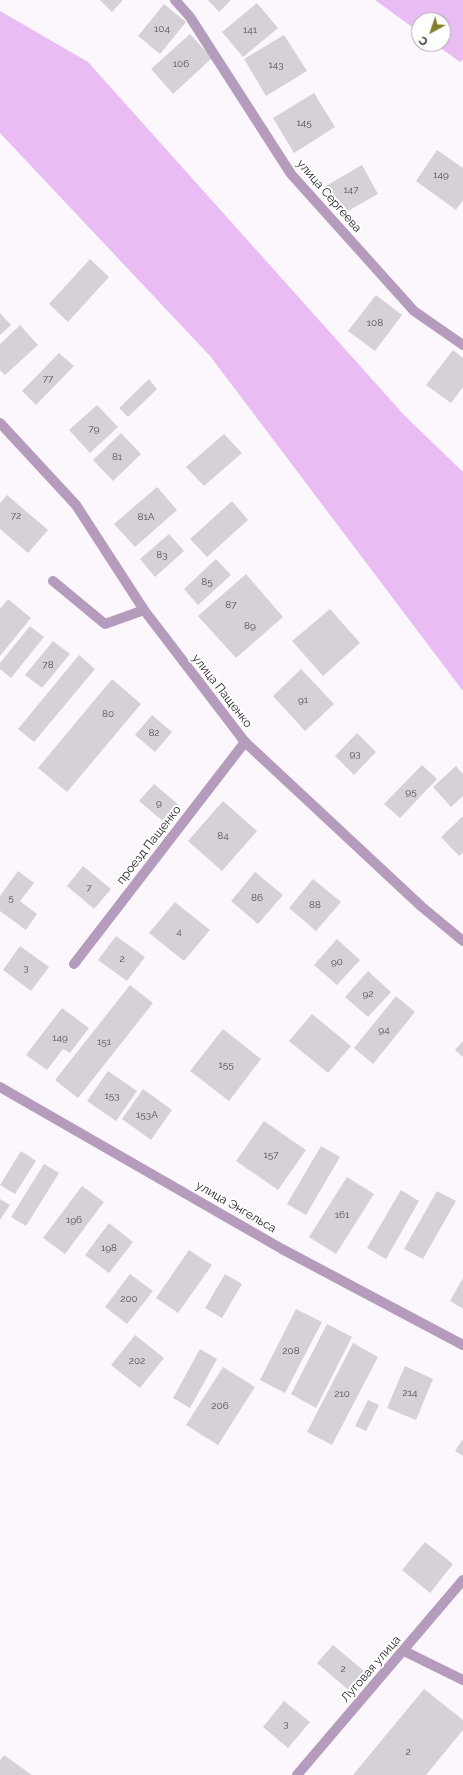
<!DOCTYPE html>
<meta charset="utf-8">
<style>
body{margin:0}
#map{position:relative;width:463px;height:1775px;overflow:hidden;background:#fcf7fd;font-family:Raleway,sans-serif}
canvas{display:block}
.north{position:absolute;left:411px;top:12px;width:40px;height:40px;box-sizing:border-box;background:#fff;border:1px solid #a8a8a9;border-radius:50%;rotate:220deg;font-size:11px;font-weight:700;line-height:16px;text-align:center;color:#262527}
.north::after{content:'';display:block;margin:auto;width:14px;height:18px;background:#7f7f28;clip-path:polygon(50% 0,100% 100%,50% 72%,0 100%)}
</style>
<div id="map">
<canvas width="463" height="1775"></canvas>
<div class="north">С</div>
</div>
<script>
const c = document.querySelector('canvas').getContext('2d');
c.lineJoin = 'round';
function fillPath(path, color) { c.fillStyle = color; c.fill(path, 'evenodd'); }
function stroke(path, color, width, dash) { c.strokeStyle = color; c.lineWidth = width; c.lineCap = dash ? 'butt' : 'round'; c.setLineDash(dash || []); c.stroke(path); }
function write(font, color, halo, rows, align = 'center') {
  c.font = font + ' Raleway,sans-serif'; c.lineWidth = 4; c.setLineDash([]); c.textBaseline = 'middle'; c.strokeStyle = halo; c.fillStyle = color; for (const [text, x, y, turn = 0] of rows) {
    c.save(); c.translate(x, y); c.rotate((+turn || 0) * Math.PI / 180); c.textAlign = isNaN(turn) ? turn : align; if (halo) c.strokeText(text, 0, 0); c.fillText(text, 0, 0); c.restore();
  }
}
fillPath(new Path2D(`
 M375 0H463V59L460 62 435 44H443V20H419V32Z
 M0 11 88 62 404 415 463 472V691L210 356 0 133Z`), '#e9bcf4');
fillPath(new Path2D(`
 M100 0H123L112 12Z
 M208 0H231L219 12Z
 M257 3 278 28 243 57 222 32Z
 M164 4 186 22 160 54 138 36Z
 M190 34 212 58 173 94 151 69Z
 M284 35 307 71 266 96 244 59Z
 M314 93 335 127 294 153 273 118Z
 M437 150 463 168V200L456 210 416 181Z
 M362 165 378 194 341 215 324 187Z
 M90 259 109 277 68 322 49 304Z
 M376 295 402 315 375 351 348 331Z
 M0 313 11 325 0 335Z
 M20 325 38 345 5 375 0 370V344Z
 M453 350 463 358V387L451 403 426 385Z
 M59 353 74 366 36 405 22 391Z
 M149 379 157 389 128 417 119 408Z
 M97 405 118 427 90 453 69 430Z
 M121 433 141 454 113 481 93 460Z
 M224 434 242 453 204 486 186 467Z
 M157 487 177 510 135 547 114 524Z
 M7 495 48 530 28 553 0 529V503Z
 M232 501 248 520 207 557 190 539Z
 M169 534 184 551 155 577 140 559Z
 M216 559 231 575 198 605 184 589Z
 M246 574 283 617 236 658 198 616Z
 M8 599 31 618 0 656V609Z
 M330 609 360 643 323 676 292 641Z
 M30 626 44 637 11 678 0 669V663Z
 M53 641 70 654 42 688 25 675Z
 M79 655 95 669 34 742 18 729Z
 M301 669 334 704 305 731 273 696Z
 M112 679 141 704 67 792 38 768Z
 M152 715 172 732 155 752 135 735Z
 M357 733 376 752 354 775 335 756Z
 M422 765 437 779 400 818 384 804Z
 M456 766 463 774V796L451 807 433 787Z
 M154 784 180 806 165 823 139 801Z
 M223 801 257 831 222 871 188 841Z
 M463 816V853L459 856 441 837Z
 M83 866 111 889 94 909 67 886Z
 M18 871 34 883 20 901 37 914 26 930 0 911V896Z
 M255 872 283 895 258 924 231 901Z
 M313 879 341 902 316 931 289 908Z
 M175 902 210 930 184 961 149 933Z
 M116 936 145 957 127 981 98 960Z
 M337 939 360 960 337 985 314 965Z
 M20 946 49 967 31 991 3 970Z
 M368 971 391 992 368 1017 345 997Z
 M130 985 153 1003 78 1098 55 1080Z
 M396 996 415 1012 373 1064 354 1048Z
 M62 1008 89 1028 70 1053 63 1049 47 1070 26 1055Z
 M312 1014 351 1046 328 1073 289 1041Z
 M223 1029 261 1059 229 1101 190 1071Z
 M463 1041V1057L455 1050Z
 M108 1071 137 1091 116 1121 87 1101Z
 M143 1089 172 1110 151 1140 122 1119Z
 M264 1121 306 1150 278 1190 236 1161Z
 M321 1146 340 1157 306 1215 287 1204Z
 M21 1151 36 1161 15 1194 0 1185Z
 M44 1164 59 1173 26 1226 11 1217Z
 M347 1177 374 1194 336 1254 309 1237Z
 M82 1186 104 1202 65 1254 43 1238Z
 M401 1190 419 1201 386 1259 367 1248Z
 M437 1191 456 1201 423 1259 404 1249Z
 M0 1199 10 1205 0 1220Z
 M109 1223 133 1242 109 1273 85 1255Z
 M189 1250 212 1265 178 1313 156 1298Z
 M130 1274 153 1291 127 1324 105 1307Z
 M225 1274 242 1284 222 1318 205 1308Z
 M463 1278V1309L450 1301Z
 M296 1309 322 1322 285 1393 260 1380Z
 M327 1324 352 1337 316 1408 291 1394Z
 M135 1335 164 1358 140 1388 111 1365Z
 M353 1343 378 1357 332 1445 307 1432Z
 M200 1349 217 1359 190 1408 173 1398Z
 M405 1366 433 1379 416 1420 387 1408Z
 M223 1367 255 1387 218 1445 186 1425Z
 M368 1400 379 1405 366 1431 355 1426Z
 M463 1439V1456L455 1451Z
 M425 1542 453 1564 430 1593 402 1570Z
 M333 1645 369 1675 353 1694 317 1663Z
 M424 1689 463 1720V1730L426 1775H353Z
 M284 1701 310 1722 288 1748 263 1727Z
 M4 1755 32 1775H0V1760Z`), '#d5d1d6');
stroke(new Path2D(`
 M53 581 105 624 144 610`), '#b59bbc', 10);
stroke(new Path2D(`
 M175 0 190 17 291 174 414 311 463 345
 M74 964 245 742
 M404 1651 463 1680
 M297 1775 463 1580`), '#b59bbc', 10);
stroke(new Path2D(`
 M0 423 76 505 144 610 245 742 422 907 463 941
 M0 1087 282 1249 463 1345`), '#b59bbc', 10);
write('10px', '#525053', null, [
 ["104",162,29],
 ["141",250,30],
 ["106",181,64],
 ["143",276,65],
 ["145",304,123],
 ["149",441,175],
 ["147",351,190],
 ["108",375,323],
 ["77",48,379],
 ["79",94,429],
 ["81",117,457],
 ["72",16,516],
 ["81А",146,517],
 ["83",162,555],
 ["85",207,582],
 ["87",231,605],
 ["89",250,626],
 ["78",48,665],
 ["91",303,700],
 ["80",108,714],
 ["82",154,733],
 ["93",355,754],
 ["95",411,792],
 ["9",159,803],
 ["84",223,836],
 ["7",89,888],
 ["5",11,898],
 ["86",257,898],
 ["88",315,905],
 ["4",179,932],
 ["2",122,959],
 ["90",337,962],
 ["3",26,968],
 ["92",368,994],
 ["94",384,1030],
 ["149",60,1038],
 ["151",104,1042],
 ["155",226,1065],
 ["153",112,1096],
 ["153А",147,1115],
 ["157",271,1155],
 ["161",342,1215],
 ["196",74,1220],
 ["198",109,1248],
 ["200",129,1299],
 ["208",291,1351],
 ["202",137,1361],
 ["214",410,1393],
 ["210",342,1394],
 ["206",220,1406],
 ["2",343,1669],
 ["3",286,1724],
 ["2",408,1752]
]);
write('12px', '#262527', '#fff', [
 ["улица Сергеева",329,196,49],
 ["улица Пащенко",222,691,52],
 ["проезд Пащенко",149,845,-52],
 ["улица Энгельса",236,1207,30],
 ["Луговая улица",371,1669,-49]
]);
</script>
